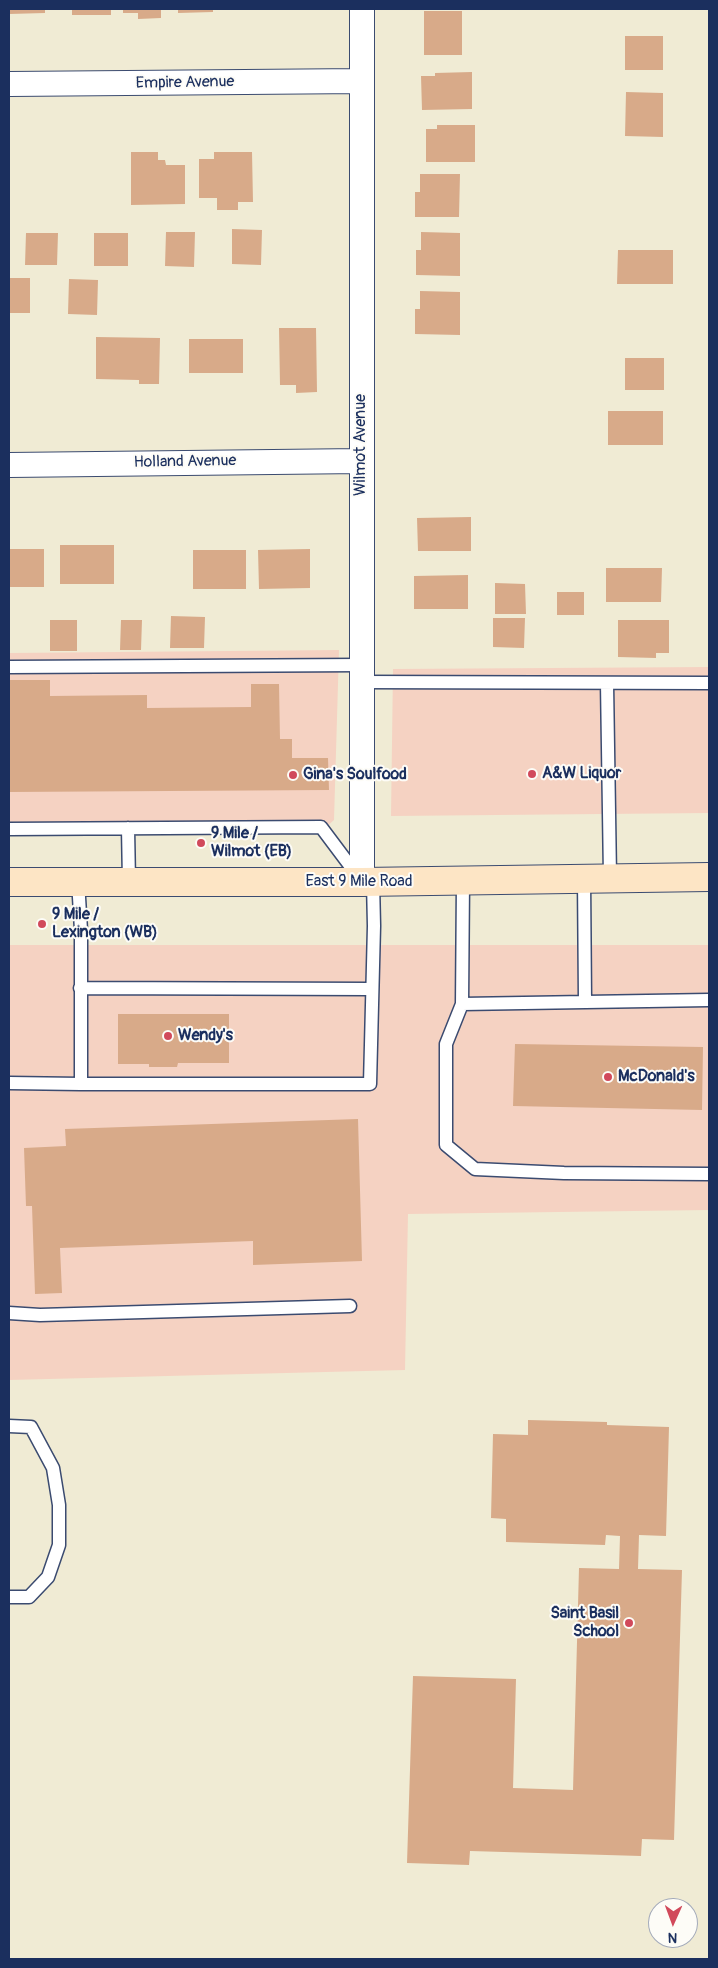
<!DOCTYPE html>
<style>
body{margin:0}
#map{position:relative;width:718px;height:1968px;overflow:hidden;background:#f0ebd4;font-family:Pangolin,sans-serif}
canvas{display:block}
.frame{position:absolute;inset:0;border:10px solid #1b2f5e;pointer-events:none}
.north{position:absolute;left:648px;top:1898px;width:50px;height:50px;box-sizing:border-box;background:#fdfcf7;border:1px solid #a3aaba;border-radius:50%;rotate:182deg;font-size:14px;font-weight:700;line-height:20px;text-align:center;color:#1b2f5e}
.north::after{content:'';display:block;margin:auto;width:18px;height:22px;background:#d1495b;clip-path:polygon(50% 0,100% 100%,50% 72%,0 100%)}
</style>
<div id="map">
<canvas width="718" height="1968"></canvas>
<div class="frame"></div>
<div class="north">N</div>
</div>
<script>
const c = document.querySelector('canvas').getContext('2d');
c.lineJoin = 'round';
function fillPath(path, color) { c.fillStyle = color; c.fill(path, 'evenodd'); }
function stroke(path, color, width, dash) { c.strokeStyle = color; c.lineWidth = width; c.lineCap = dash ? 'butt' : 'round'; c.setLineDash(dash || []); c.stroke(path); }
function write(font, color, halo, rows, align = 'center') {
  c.font = font + ' Pangolin,sans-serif'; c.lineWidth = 4; c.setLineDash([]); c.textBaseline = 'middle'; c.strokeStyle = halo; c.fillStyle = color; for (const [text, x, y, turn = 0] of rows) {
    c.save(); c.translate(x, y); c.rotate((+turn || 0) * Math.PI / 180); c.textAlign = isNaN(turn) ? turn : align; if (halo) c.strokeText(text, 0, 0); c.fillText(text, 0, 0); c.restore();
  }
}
fillPath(new Path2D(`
 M339 650 334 820 324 829 9 830V653Z
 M709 667V813L391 816 393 669Z
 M9 945H709V1210L408 1214 405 1370 9 1380Z`), '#f5d2c2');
fillPath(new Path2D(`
 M9 9H45V13L9 14Z
 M72 9H111V15H72Z
 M123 9H161V18L138 19V13H123Z
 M178 9H213V12L178 13Z
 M424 11H462V55H424Z
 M625 36H663V70H625Z
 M472 72V109L422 110 421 76H435V73Z
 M626 92 663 93V137L625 136Z
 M437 125H475V162H426V129H437Z
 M131 152H158V160H165L166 165H185V204L131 205Z
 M214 152H252L253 202H238V210H217V198H199V159H214Z
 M420 174H460L459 217H415V192H420Z
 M232 229 262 230 261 265 232 264Z
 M166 232H195L194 267 165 266Z
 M421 232 460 233V276L416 275V250H421Z
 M26 233H58L57 265H25Z
 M94 233H128V266H94Z
 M618 250H673V284H617Z
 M9 278H30V313H9Z
 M69 279 98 280 97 315 68 314Z
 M420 291 460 292V335L415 334V309H420Z
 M279 328H316L317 392 296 393V385H280Z
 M96 337 160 338 159 384H139V380L96 379Z
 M189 339H243V373H189Z
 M625 358H664V390H625Z
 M608 411H663V445H608Z
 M471 517V551H418L417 518Z
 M60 545H114V584H60Z
 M9 549H44V587H9Z
 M310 549V588L259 589 258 550Z
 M193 550H246V589H193Z
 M606 568H662L661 602H606Z
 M468 575V609H414V576Z
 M495 583 525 584 526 614H495Z
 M557 592H584V615H557Z
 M171 616 205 617 204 648H170Z
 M493 618H525L524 648 493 647Z
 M50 620H77V651H50Z
 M121 620H142L141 650H120Z
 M618 620H669V653H656V658L618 657Z
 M9 680H50V696L147 695V708L251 707V684H279L280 739H292V758H328L329 790 9 792Z
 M118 1014H229V1063H178L177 1067H149V1064H118Z
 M515 1044 703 1047 702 1110 513 1106Z
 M358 1119 362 1261 253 1265V1241L60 1248 62 1293 35 1294 32 1206H26L24 1148 66 1146 65 1129Z
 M528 1420 607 1422V1425L669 1427 666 1536 639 1535 638 1569 682 1570 674 1840 642 1839 641 1856 470 1851 469 1865 407 1863 413 1676 516 1679 513 1788 573 1790 579 1568 619 1569 620 1536 606 1535 605 1545 506 1542V1519L491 1518 493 1434 528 1435Z`), '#d8aa89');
const lane = new Path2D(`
 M9 667 361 665
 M361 682 709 683
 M607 683 610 877
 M128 828 129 882
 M9 829 321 827 360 879
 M584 878 585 1002
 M78 881 81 930V1084H370L374 926 373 882
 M463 881 462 1004 446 1044V1145L475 1169 564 1173 709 1174
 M80 988 371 989
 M462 1004 709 1000
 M9 1083 81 1084
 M9 1313 40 1315 350 1306
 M9 1426 31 1427 53 1468 59 1505V1545L48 1577 29 1597H9`);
const street = new Path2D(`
 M9 84 362 81
 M9 465 361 461
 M362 882V9`);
const secondary = new Path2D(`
 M9 882H362L709 877`);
stroke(lane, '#3b4b70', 15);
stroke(street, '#3b4b70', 26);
stroke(secondary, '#3b4b70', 30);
stroke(lane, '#fff', 12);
stroke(street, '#fff', 24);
stroke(secondary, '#fde5c5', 28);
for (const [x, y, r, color] of [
 [532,774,5,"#d1495b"],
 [293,775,5,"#d1495b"],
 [201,843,5,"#d1495b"],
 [42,924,5,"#d1495b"],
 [168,1036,5,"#d1495b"],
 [608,1077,5,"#d1495b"],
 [629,1623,5,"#d1495b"]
]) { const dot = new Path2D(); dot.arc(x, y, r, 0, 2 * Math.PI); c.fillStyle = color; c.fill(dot); stroke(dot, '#fdfcf7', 2); }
write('16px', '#1b2f5e', '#fdfcf7', [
 ["Empire Avenue",185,83,-1],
 ["Wilmot Avenue",361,445,-90],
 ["Holland Avenue",185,462,-1],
 ["East 9 Mile Road",359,882]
]);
write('bold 16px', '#1b2f5e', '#fdfcf7', [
 ["A&W Liquor",542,774],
 ["Gina's Soulfood",303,775],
 ["9 Mile /",211,834],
 ["Wilmot (EB)",211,852],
 ["9 Mile /",52,915],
 ["Lexington (WB)",52,933],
 ["Wendy's",178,1036],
 ["McDonald's",618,1077],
 ["Saint Basil",619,1614,"right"],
 ["School",619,1632,"right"]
], 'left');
</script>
